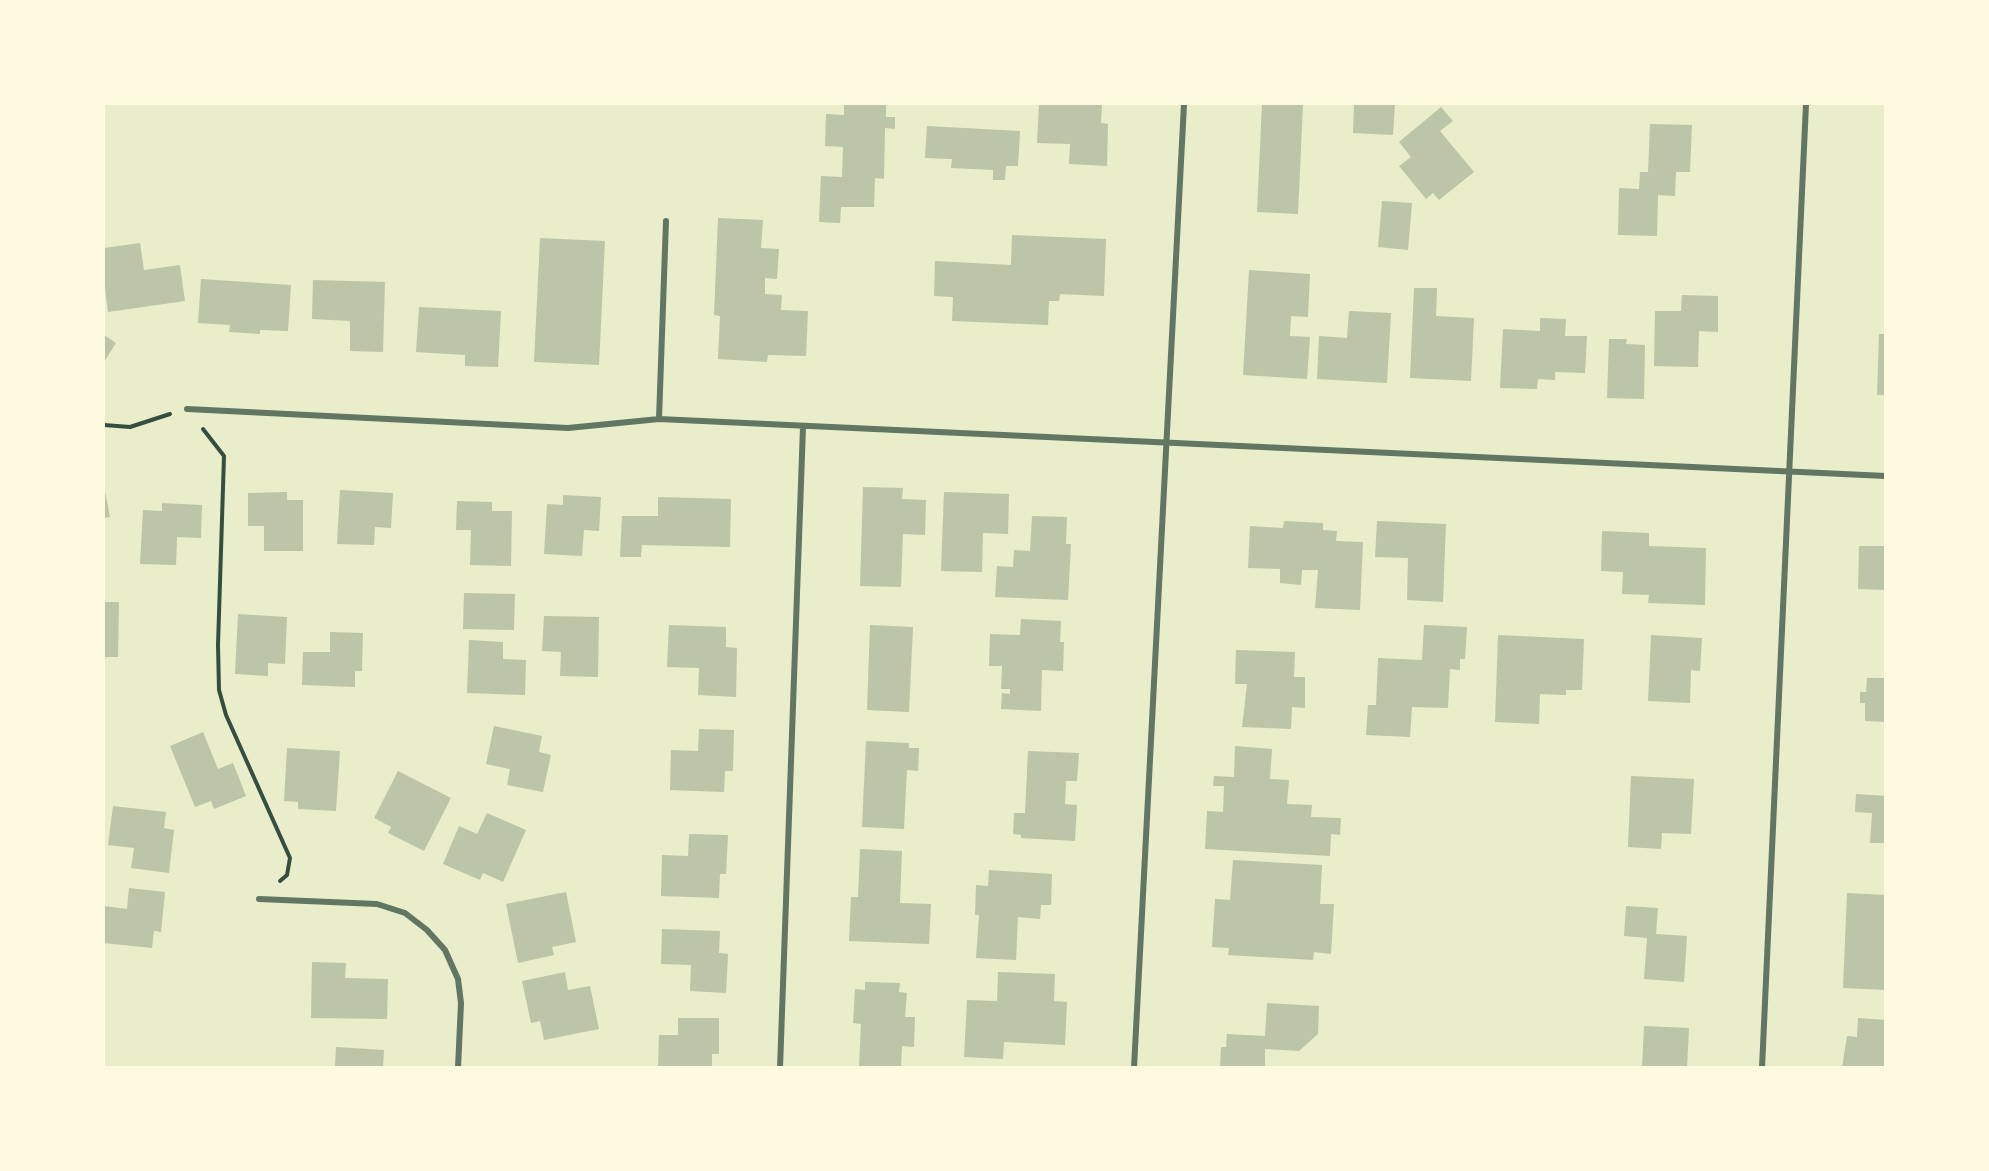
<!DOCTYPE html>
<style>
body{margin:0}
#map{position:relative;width:1989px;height:1171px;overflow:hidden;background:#e9edc9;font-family:"Titillium Web",sans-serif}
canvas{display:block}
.frame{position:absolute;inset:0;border:105px solid #fefae0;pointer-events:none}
</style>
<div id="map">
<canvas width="1989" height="1171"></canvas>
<div class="frame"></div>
</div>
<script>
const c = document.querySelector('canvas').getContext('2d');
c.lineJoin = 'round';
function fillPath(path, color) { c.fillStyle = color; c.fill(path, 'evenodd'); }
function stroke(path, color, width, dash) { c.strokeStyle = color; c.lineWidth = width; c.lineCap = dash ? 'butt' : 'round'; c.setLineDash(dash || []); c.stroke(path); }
fillPath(new Path2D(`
 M844 104H886V117H895V129L885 128 884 179 875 178 874 207H841L840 223 819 222 821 176 842 177 843 147 825 146 826 114 844 115Z
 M1039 104H1102L1101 123 1108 124 1107 166 1069 164 1070 144 1037 143Z
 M1262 104H1303L1298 214 1257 212Z
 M1354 104H1395L1393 135 1353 133Z
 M1441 107 1453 121 1440 131 1474 172 1439 200 1433 193 1426 199 1399 166 1411 157 1399 142Z
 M1650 124 1692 125 1690 172H1676L1675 196 1658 195 1657 236 1618 235 1619 188 1639 189 1640 172H1648Z
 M927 126 1020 131 1018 166H1006L1005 180H993V170L951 168 952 159 925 158Z
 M1382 201 1412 203 1408 250 1378 247Z
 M718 218 763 220 761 248 779 249 777 279 765 278V294L782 295 781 310 808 311 806 356 768 355 767 362 718 359 720 316 714 315Z
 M1012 235 1106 239 1104 296 1060 294 1059 301H1049L1048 325 952 321 953 297 934 296 935 261 1011 265Z
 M540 238 605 241 599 365 534 362Z
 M140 243 144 270 180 265 185 301 108 312 104 280V248Z
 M1249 270 1310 274 1308 317 1291 316 1290 336 1310 337 1307 379 1243 375Z
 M201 279 291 285 288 331 260 330V334L229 332 230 325 198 323Z
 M313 280 385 282 383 352 350 351V321L312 319Z
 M1414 288H1437L1436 316 1474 318 1471 381 1410 378Z
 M1682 295 1718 296V332L1699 331 1698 367 1654 366 1655 311H1681Z
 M419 307 501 311 498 367 465 366V355L416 352Z
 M1349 311 1391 313 1387 383 1317 379 1319 336 1347 338Z
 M1540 318 1566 319 1565 336H1587L1585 373 1555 372V380L1538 379 1537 389 1500 388 1503 329 1540 331Z
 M1879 334H1886V395H1877Z
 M104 335 116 343 104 362Z
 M1609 339H1627L1626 344 1645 345 1644 399 1607 398Z
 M104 486 110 517 104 518Z
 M863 487 903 488 902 499 926 500 925 535 903 534 901 587 860 586Z
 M340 490 393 493 391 528 375 527 374 545 337 544Z
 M287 492V500H303V551H264V526H248V493Z
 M944 492 1009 494 1008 534 983 533 982 572 941 571Z
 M563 495 601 497 599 531 584 530 582 556 544 554 547 504 563 505Z
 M658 497 731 499 730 547 642 545 641 557H620L622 516H658Z
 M457 501 492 502V511H512L511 566 470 565 471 530H456Z
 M162 503 202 505 201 538 177 537 176 565 140 564 143 510 162 511Z
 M1032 516 1067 517 1066 544H1071L1068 600 995 597 997 566 1013 567 1014 550 1030 551Z
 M1284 521 1323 523V530L1337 531 1336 541 1363 542 1360 610 1315 608 1318 570H1302L1301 585 1280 583V569L1248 568 1250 526 1283 528Z
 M1377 521 1446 524 1443 602 1407 600 1408 558 1375 557Z
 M1602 531 1649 533V546L1706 548 1705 605 1648 603 1649 595 1622 594 1623 572 1601 571Z
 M1859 546H1886V590L1858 589Z
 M464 593 515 594 514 630 463 629Z
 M104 602H119L118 657H104Z
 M238 614 287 617 285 664 268 663V676L235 674Z
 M544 616 599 617 598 677 560 676 561 652 542 651Z
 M1021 619 1061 621 1060 642H1064L1063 671 1042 670 1041 711 1001 709 1002 693 1010 694V689H1001L1002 666H989L990 634 1020 635Z
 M669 625 726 627V647L737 648 736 697 698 695 699 668 667 667Z
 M870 625 913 627 909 712 867 710Z
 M1424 625 1467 627 1465 659H1460V670L1450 669 1448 708 1412 707 1410 737 1366 735 1368 705H1376L1378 658 1422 660Z
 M330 632 363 633 362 671H355V687L302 685 303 652H330Z
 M1498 635 1584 639 1582 690H1566V695L1540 694 1539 724 1495 722Z
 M1651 635 1702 638 1700 671 1691 670 1690 703 1648 701Z
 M469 640 503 642V659L526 660 525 695 467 693Z
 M1236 650 1295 652 1294 677H1305V708L1292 707 1291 729 1242 727 1247 684H1235Z
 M1867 678H1886V722L1865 721V703H1860V692H1866Z
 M494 726 542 736 539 752 551 755 543 792 507 785 510 769 486 764Z
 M699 729 734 730 733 771H725L724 792 670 790 671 750 698 751Z
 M203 732 218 769 233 763 246 796 214 809 211 801 195 807 170 746Z
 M866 741 909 743V748H919L918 771 907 770 904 829 862 827Z
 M1235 746 1272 749 1270 779 1289 780 1287 804 1312 805 1311 817 1341 818 1340 835 1331 834 1330 856 1205 849 1207 811 1223 812 1224 786H1213L1214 776 1234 777Z
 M287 748 340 751 336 811 298 809V802L284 801Z
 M1028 751 1079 753 1077 781H1066L1065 804 1077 805 1075 841 1021 838V835L1013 834 1014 813H1025Z
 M398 771 451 798 424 851 388 833 391 827 374 818Z
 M1631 776 1694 779 1691 834 1662 833 1661 849 1628 847Z
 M1856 794 1886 796V843H1870L1872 813 1855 812Z
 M113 806 166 812 164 828 174 830 169 873 131 868 134 848 108 845Z
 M487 813 526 830 503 882 483 873 480 880 443 864 459 826 477 834Z
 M689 834 728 835 726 874H720L719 898 661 896 662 855 688 856Z
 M860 849 902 851 900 903 931 904 929 944 849 941 851 897H858Z
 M1233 860 1322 865 1320 904H1334L1331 954 1314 952 1313 960 1228 955 1229 948 1212 947 1215 899 1230 900Z
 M989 870 1052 874 1051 905H1041L1040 919 1018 917 1016 960 976 958 979 915H975L976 885 988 886Z
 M129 888 165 892 161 932 154 931 152 948 104 943V906L127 909Z
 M566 892 576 942 552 947 554 955 518 963 506 904Z
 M1847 893 1886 895V990L1843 988Z
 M1626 906 1658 908 1656 934 1687 936 1684 982 1644 979 1647 938 1624 936Z
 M662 929 720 931 719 953 728 954 726 993 690 991 691 965 661 964Z
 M312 962 346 963 345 978 388 979 387 1019 311 1018Z
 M565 972 568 990 590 986 599 1029 544 1040 540 1021 531 1023 522 981Z
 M998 972 1055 974 1054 1001 1067 1002 1065 1045 1004 1042 1003 1059 964 1057 967 1000 997 1001Z
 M865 982 900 983 899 992 907 993 905 1017H915L914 1047 902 1046 901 1068H859L861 1024 853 1023 855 989 865 990Z
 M1267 1003 1319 1006 1318 1034 1299 1051 1265 1049V1068L1220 1067 1221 1047H1226L1227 1034 1265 1036Z
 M678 1018H719V1054H712V1068H658L659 1035H678Z
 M1858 1018 1886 1020V1068H1842L1847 1036 1857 1037Z
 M1644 1026 1689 1028 1687 1068H1642Z
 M336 1047 384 1050 383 1068H335Z`), '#bcc5a7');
stroke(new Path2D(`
 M104 425 130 427 170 414
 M203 429 224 456 218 645 219 690 226 715 290 858 287 875 280 881`), '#344e41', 4);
stroke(new Path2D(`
 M187 409 568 428 659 419 1886 476
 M659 419 666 221
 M259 899 377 904 405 913 427 930 445 950 458 979 461 1003 458 1068
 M780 1068 803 427
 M1134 1068 1184 104
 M1762 1068 1806 104`), '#617663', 6);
</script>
